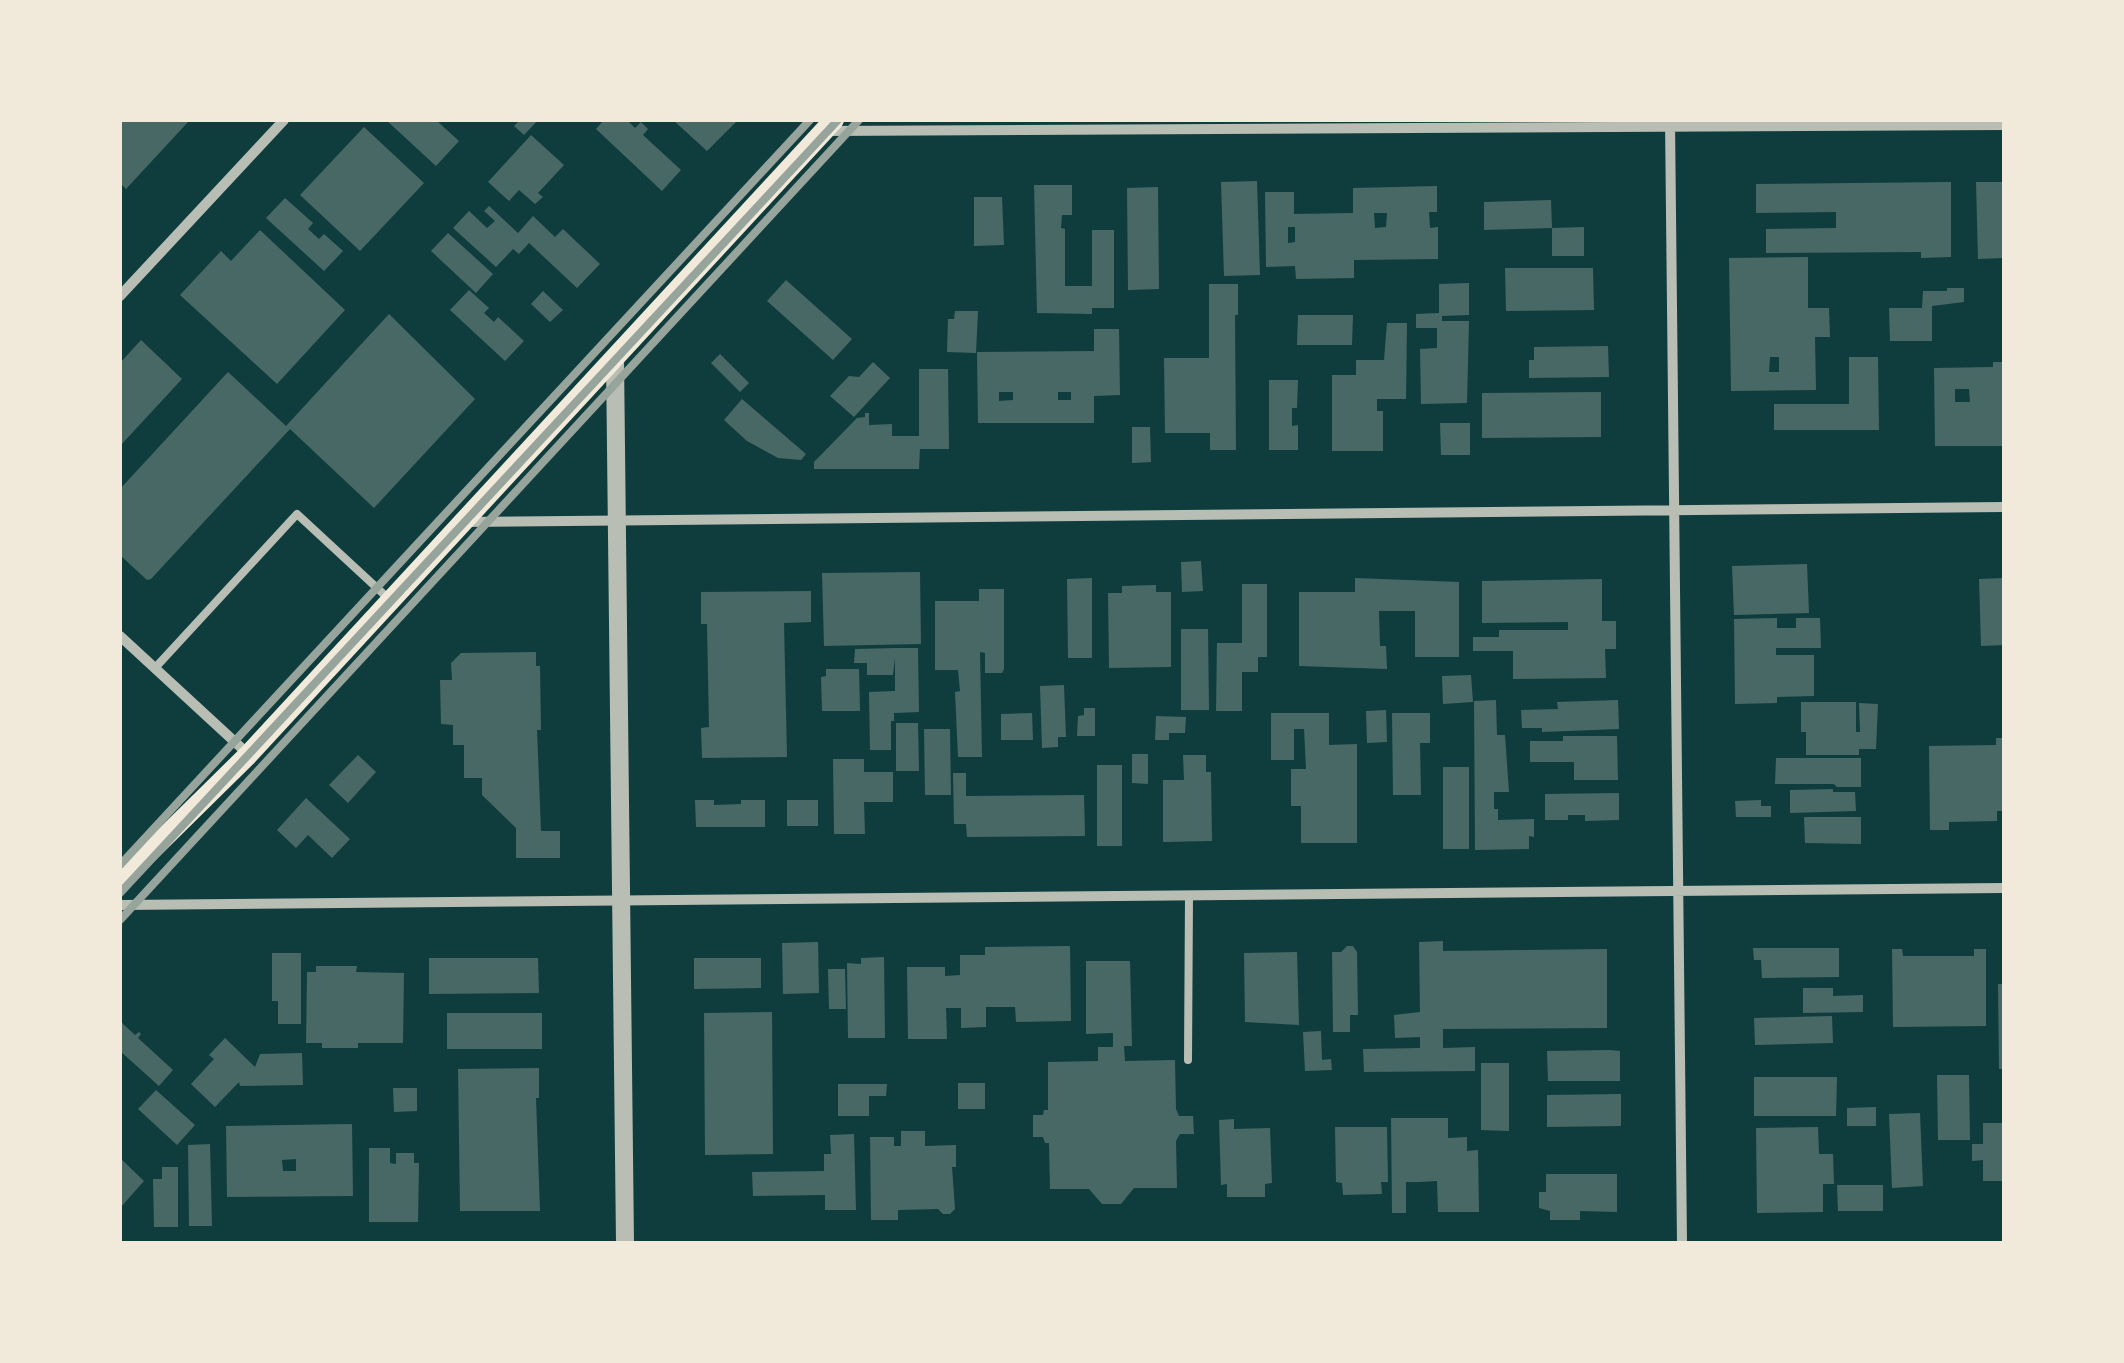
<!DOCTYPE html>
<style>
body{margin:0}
#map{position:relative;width:2124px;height:1363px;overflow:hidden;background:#0f3d3e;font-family:"Archivo Narrow",sans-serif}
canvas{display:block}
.frame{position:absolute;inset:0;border:122px solid #f1e9da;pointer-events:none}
</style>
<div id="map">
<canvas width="2124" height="1363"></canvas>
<div class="frame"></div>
</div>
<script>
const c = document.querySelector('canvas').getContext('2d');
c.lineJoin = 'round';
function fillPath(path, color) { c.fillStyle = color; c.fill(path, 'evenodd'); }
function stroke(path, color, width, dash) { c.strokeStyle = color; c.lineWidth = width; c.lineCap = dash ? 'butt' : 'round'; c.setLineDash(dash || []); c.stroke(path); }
fillPath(new Path2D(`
 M120 120 188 122 126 189 120 183Z
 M386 120H436L459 141 436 166Z
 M520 120H538L524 135 514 126Z
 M604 120H627L635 128 641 122 648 129 643 135 681 170 662 191 596 129Z
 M673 120H734L736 122 707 151Z
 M364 127 424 183 360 251 300 195Z
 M531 135 564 165 538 193 543 197 535 204 519 190 509 201 488 182Z
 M1257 181 1260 275 1224 276 1221 182Z
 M1951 182V257L1921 258V252L1766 253V229L1836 228V212L1756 213V184Z
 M1976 182H2004V258L1978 259Z
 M1034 185H1072V215H1062L1061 228 1065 229V286H1092V230H1114V308H1092V314L1037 313Z
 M1437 186V212H1429L1430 228 1438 227V259L1354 260V278L1296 279 1295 266 1266 267 1265 192H1294V214L1353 213V188ZM1374 213H1387L1386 227 1375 228ZM1288 227H1295V242L1288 243Z
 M1158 187 1159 289 1128 290 1127 188Z
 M974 197H1002L1004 245 974 246Z
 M285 198 313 223 308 229 319 239 324 234 343 251 324 271 266 218Z
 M1551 200 1552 228 1484 230V202Z
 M489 206 518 233 533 216 555 237 563 229 600 264 577 288 529 243 519 254 513 249 496 267 453 228 469 211 487 228 495 221 484 211Z
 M1584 227V256H1552V228Z
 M260 230 345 310 277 384 180 295 221 251 231 261Z
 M448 233 493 274 476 293 431 251Z
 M1808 257V308H1829L1830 337H1815L1816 390 1731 391 1729 258ZM1770 357H1779V372H1769Z
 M1505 268H1593L1594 310 1506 311Z
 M786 280 852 339 833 360 767 301Z
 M1469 283V315L1442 316V321H1469L1467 403 1421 404 1420 349 1437 348V328H1416V314L1439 313V284Z
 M1209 284H1238V315H1235L1236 450H1210V433H1165L1164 358H1209Z
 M1947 288H1964V302L1932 306V341H1890L1889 308H1922L1923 291H1947Z
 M469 290 489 308 484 313 494 322 498 317 524 341 505 361 450 310Z
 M543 291 563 310 550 322 531 304Z
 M955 311H978L976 353 947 352 948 319H954Z
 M389 314 475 399 374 508 290 429 151 579 147 580 120 555V489L228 372 286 426Z
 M1298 315H1353L1352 345H1297Z
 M1387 323H1407L1406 399H1377V411H1383V451H1332V375H1356V360H1384Z
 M1094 329H1119L1120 395 1094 396V423H978L977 352 1094 351ZM999 392H1013V400L999 401ZM1058 392H1071V400H1058Z
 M141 340 182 379 120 446V363Z
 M1608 346 1609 377 1529 378V360H1534V347Z
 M720 354 749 383 740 392 711 363Z
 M1849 357H1878L1879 430H1774V404H1849Z
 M873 362 890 378 854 417 830 396 849 376 859 377Z
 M1993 362H2004V446H1935L1934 368 1993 367ZM1955 389H1969L1970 402H1955Z
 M919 369H948L949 449H920L919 469H814V462L857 418 865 417V413H869V425L892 424V436H919Z
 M1269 380H1298L1297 408H1292V426L1298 425V450H1269Z
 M1601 392V437L1482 438V393Z
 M742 399 806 454 801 460 778 458 747 441 724 420Z
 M1440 423H1470V455H1441Z
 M1132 427H1150L1151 462 1132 463Z
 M1201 561 1203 591 1182 592 1181 562Z
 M1807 564 1809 613 1734 615 1732 566Z
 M920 572 921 644 824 646 822 573Z
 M1092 578V658H1068L1067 579Z
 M1355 578 1459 582V657H1415V611H1379L1380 646H1386L1387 669 1299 666V592H1355Z
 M2004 578V645L1981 646 1979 579Z
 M1602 579V621H1616V649H1605L1606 678 1513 679V651H1473V637H1499V630H1568V622L1482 623V581Z
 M1242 584H1267V657H1258V672H1242V711H1216L1217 643H1242Z
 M1156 585V592H1171V667L1109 668 1108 593H1122V586Z
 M979 589H1004V669L1002 673H985V653L980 652 982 757H958L955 692 960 691 958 670H935V601H979Z
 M811 591V622L784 623 787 757 702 758 701 728 709 727 707 624H701V592Z
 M1777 618V628H1796V618H1820L1821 648H1776V655H1814V696L1777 697V703L1735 704 1734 619Z
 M1181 629H1208L1209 710H1181Z
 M895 648H918L919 712 894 713V721H891V750H870L869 692 895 691V658L893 675H867V663H854L855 649Z
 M536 652V666H540L541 730H537L541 831H560V858H516V828L482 795V778H464V745H453V725L441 724 440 680H452L451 663 461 653Z
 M826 669H859L860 711H822L821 677 826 676Z
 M1471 675 1473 702 1443 704 1442 676Z
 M1064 685 1066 737H1058V747L1042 748 1040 686Z
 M1496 700 1497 735H1505L1509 792H1494V809H1498V820L1534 819V837L1529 836V849L1475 850 1474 701Z
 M1618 700 1619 729 1542 732V728H1522L1521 710 1558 709 1557 702Z
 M1801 702H1856V732H1860L1859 703 1878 704 1876 749H1859V755H1806V732H1801Z
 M1084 708H1095V736H1077L1078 716 1084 715Z
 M1386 710 1387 742 1367 743 1366 711Z
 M1032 713 1033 740H1001V714Z
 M1271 713H1329V745L1357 744V843H1301V806H1291V769H1306L1304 729H1294V760H1271Z
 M1392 713H1430V743H1420L1421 795H1393Z
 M1156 716 1186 717 1185 733H1169V740H1155Z
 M896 723H918L919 771H896Z
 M924 729H950L951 795H925Z
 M1563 736H1617L1618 780H1574V762H1530V741H1563Z
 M1996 738H2004V811H1997V821L1949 822V830H1930L1929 746 1996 745Z
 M1132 754H1148V784L1132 783Z
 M358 755 376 772 348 803 329 785Z
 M1183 755H1206V772H1211L1212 841 1163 842V780H1184Z
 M1776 758H1861V787H1837L1834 784H1775Z
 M833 759H864V772H893V802H864L865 834H834Z
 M1097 765H1122V846H1097Z
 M1443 767H1469V849H1443Z
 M953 773H966V796L1084 795 1085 836 967 837 966 824H954Z
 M1833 789V792H1855L1856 811 1790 813V790Z
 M1619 793V820L1585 821V815H1568V820H1545V794Z
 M306 798 350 839 332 858 308 835 296 848 277 830Z
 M695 800H714V805L741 804V800H765V827H696Z
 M787 800H818V826H787Z
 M1761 800V806H1771V817H1736L1735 801Z
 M1804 817H1861V844L1805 843Z
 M1443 941V951L1607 949V1028L1443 1029V1048L1475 1047V1071L1364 1072 1363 1049 1420 1048V1037L1395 1038 1394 1015 1420 1012 1419 942Z
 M818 942 819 993 783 994 782 943Z
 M1070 946 1071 1021 1016 1022 1015 1007H986V1027L961 1028V1008H946L947 1039H908L907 967H945V976L960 975V955H985V947Z
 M1347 946H1353L1357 952 1358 1015H1350V1032H1333L1332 952H1341Z
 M1753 948H1839V977L1762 978 1761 960H1754Z
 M1892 949H1902L1903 956H1974V949H1986V1026L1893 1027Z
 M1297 952 1299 1025 1245 1022 1244 953Z
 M272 953H301V1024H278V1001H272Z
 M884 957 885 1038H848L847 963 861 964V958Z
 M429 958H538L539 993 429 994Z
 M694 958H761V988L694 989Z
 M1086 961H1130L1132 1046H1124L1125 1061 1175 1060 1176 1109 1179 1116H1193L1194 1134H1180L1176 1141 1177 1188H1134L1121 1204H1102L1089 1189H1050L1049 1143H1045L1043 1137H1033V1115H1043L1044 1110H1048V1062L1098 1061V1047H1113V1033L1086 1034Z
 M316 966H357L356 972 404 973 403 1043H358V1048H322V1043H306L307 972H316Z
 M828 969H845L846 1009H829Z
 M1998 984H2004V1069H1999Z
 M1803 988H1833V996L1863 995V1012L1803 1013Z
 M772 1012 773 1154 705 1155 704 1013Z
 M447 1013H542V1049H447Z
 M1832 1016 1833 1043 1755 1045 1754 1018Z
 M120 1021 135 1035 139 1032 141 1034 138 1038 173 1070 159 1086 120 1051Z
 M1321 1031 1322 1060 1331 1059 1332 1070 1305 1071 1303 1032Z
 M225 1038 255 1067 260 1054 302 1053 303 1085 240 1086 239 1082 215 1107 191 1084 214 1059 209 1055Z
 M1610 1050 1620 1051V1081H1548L1547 1051Z
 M1481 1063H1509V1131L1481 1130Z
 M539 1068V1098H536L540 1211H460L458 1069Z
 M1937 1075H1969L1970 1140H1938Z
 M1754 1077H1837L1836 1116H1754Z
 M958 1083H985V1109H958Z
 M838 1084H887L886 1096H869V1116H838Z
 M393 1088H417V1111L394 1112Z
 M156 1090 195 1125 177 1145 138 1109Z
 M1621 1094V1126L1547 1127V1095Z
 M1876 1107V1126H1847V1108Z
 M1920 1113 1923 1186 1892 1188 1889 1114Z
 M1391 1118H1448V1138L1467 1137V1151L1478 1150 1479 1212H1438L1437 1181 1420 1182H1406V1213H1392Z
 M1234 1119V1129L1270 1128 1272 1183 1265 1184V1197H1227V1184L1221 1185 1219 1120Z
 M1983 1123H2004V1181H1983V1160L1972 1161V1144H1983Z
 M352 1124 353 1196 227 1197 226 1126ZM296 1159V1171H283L282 1160Z
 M1335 1127H1387L1388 1182H1381L1382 1194 1343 1195 1342 1183 1336 1182Z
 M1818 1127 1819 1154H1833L1834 1184H1823V1212L1757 1213 1756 1128Z
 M901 1131H925V1146L956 1145V1167H952L955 1209 950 1214H943L938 1209 898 1210V1220H871L870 1137H894V1146H901Z
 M854 1134 856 1210H825V1195L753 1196 752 1172 824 1171V1154H831L830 1135Z
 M210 1144 212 1226H189L188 1145Z
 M369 1148H390V1163L396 1164V1153H414V1163H419L418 1222H369Z
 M120 1158 144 1181 120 1208Z
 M162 1167H178V1227H154L153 1179H162Z
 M1546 1174H1617V1212L1580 1211V1220H1550V1211L1539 1208V1192H1546Z
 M1837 1185H1883V1211H1838Z`), '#486865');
stroke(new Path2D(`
 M155 668 297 514 390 600
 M1188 1060 1189 896`), '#b8beb3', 8);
stroke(new Path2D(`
 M1670 120 1682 1243
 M825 131 2004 125
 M120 296 284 120
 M465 522 2004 507
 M120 636 248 754
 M120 905 2004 888`), '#b8beb3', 10);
stroke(new Path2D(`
 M615 359 625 1243`), '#b8beb3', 18);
stroke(new Path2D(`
 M120 881 248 755 834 120`), '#f1e9da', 20);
stroke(new Path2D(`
 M120 865 810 120
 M120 893 838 120
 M120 920 859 120`), '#97a49c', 8);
</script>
